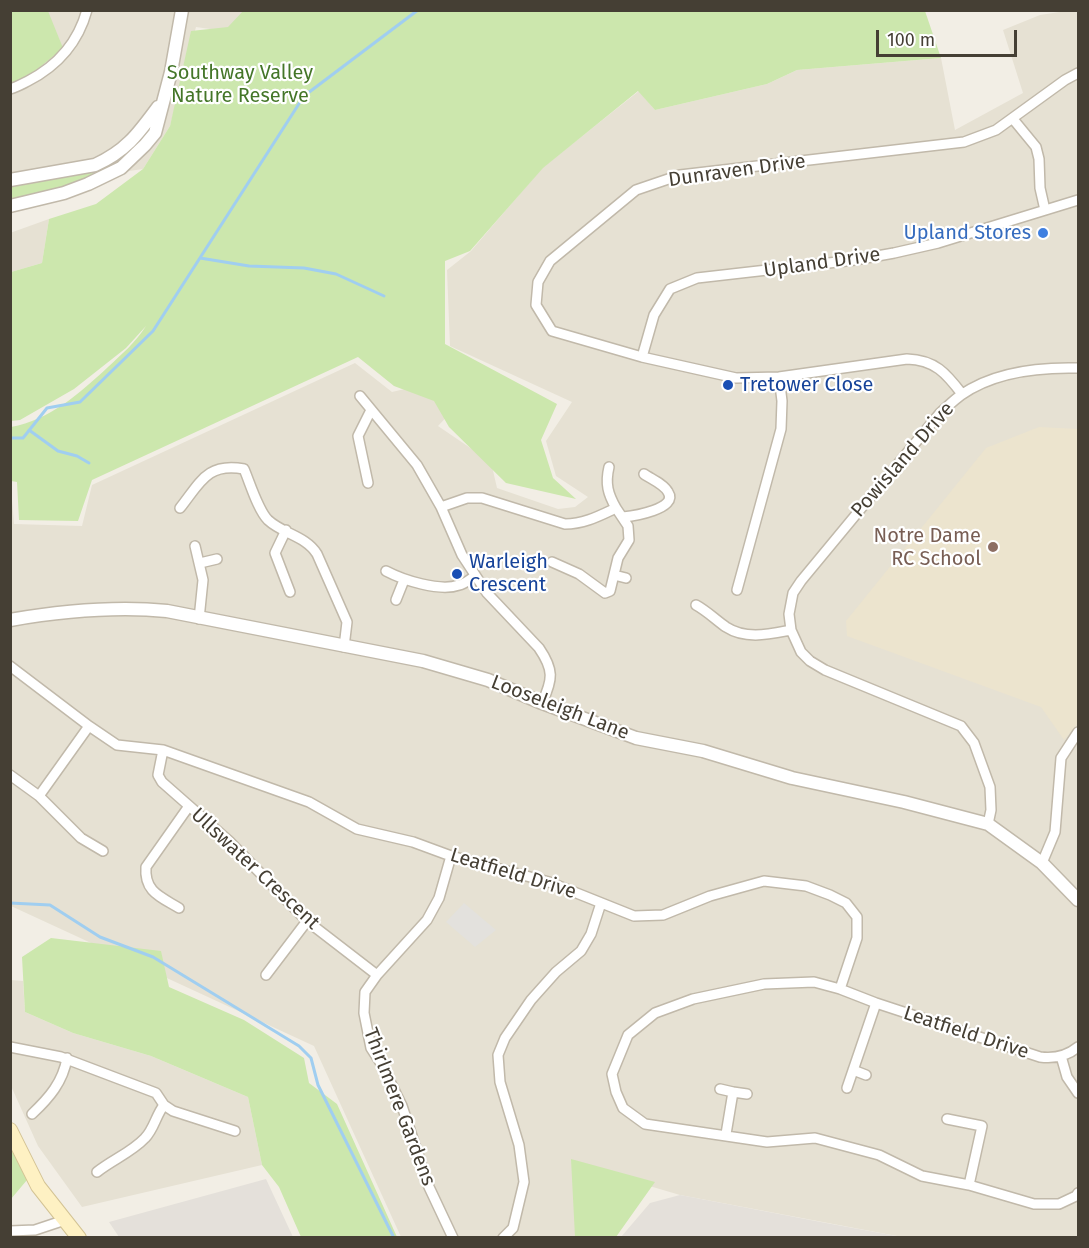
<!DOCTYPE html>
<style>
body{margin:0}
#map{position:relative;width:1089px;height:1248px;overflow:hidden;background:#f2eee5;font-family:"Fira Sans",sans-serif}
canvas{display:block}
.frame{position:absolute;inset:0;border:12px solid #453f34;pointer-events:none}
.scale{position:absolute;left:876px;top:30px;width:141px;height:27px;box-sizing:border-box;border:3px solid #453f34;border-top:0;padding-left:8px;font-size:18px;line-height:21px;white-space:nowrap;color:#453f34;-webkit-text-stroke:4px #fff;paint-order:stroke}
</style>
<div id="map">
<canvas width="1089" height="1248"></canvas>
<div class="frame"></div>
<div class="scale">100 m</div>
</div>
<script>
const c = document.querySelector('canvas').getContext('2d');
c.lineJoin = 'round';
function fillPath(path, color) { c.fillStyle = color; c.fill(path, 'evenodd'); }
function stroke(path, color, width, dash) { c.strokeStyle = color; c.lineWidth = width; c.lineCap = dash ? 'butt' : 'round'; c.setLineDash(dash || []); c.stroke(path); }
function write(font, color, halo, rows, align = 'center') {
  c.font = font + ' "Fira Sans",sans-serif'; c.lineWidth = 4.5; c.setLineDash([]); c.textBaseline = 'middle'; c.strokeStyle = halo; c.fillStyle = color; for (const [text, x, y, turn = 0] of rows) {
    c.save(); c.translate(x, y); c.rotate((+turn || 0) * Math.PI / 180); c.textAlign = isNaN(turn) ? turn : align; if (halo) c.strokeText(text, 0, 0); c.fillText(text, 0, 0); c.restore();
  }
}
fillPath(new Path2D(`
 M10 11H250L231 32 196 27 170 126 143 169 11 188Z
 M1066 11H1078V1237H902L680 1195 578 1165 583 1237H401L314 1046 11 906V487L14 524 82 526 92 485 355 363 392 392 430 383 456 407 438 426 491 462 497 488 558 509 575 507 588 497 556 476 546 441 572 402 450 346 447 270 471 251 542 168 639 91 655 110 767 84 797 70 941 58 955 130 1023 93 1003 30 1040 15Z
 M49 219 42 263 11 272 10 233Z
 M10 980 23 981 25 1012 73 1033 151 1056 248 1097 262 1165 82 1207 38 1146 11 1086Z`), '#e6e1d3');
fillPath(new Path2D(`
 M266 1179 293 1237H119L109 1222Z
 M680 1195 826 1223 902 1237H621L650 1203Z`), '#e4e0da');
fillPath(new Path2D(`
 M1039 427 1078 429V723L1064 740 1041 707 847 636 846 621 986 448Z`), '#ece4ce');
fillPath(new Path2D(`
 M244 10 925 11 941 58 797 70 767 84 655 110 638 91 543 168 470 251 445 261V344L557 404 541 440 553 478 576 499 506 483 449 427 434 401 394 386 358 357 92 480 78 521 19 520 17 482 11 481V427C50 420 80 393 108 367 122 354 136 342 146 326L126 348 74 389 20 420 11 421V272L42 263 49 219 96 204 143 169 170 126 191 31 228 27Z
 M11 11H48L63 48 22 82 11 84Z
 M98 171 82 191 11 206V187Z
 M51 938 161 951 169 987 244 1020 304 1058 309 1083 337 1104 397 1237H301L279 1187 262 1165 248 1097 151 1056 73 1033 25 1012 22 957Z
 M10 1147 27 1180 11 1199H10Z
 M571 1159 655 1182 616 1237H575Z`), '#cce7ad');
fillPath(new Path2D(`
 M464 903 496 930 475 947 446 922Z`), '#e3e1dd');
stroke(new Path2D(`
 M200 258 249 266 304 268 336 274 384 296
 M29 430 58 451 77 456 89 463
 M10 438H23L47 408 80 402 153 331 304 96 418 10
 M10 903 50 905 100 937 153 957 299 1046 311 1058 318 1085 394 1238`), '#a0cef0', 3);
const minor = new Path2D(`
 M10 89C17 87 22 84 28 81 57 66 78 43 87 10
 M1013 119 1036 147 1039 159 1040 188 1045 210
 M642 357 654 315 670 289 697 278 855 260 894 253 938 243 1078 200
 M962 394C946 373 935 360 907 359L779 377 736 378 642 357 552 331 536 305 538 282 550 261 636 190 680 175 964 142 996 130 1065 80 1078 73
 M360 396 417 465 441 507 462 555 487 593 539 648C554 670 553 679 542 703
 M609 467C605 484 608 494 616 508
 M368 483 358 436 371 410
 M441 507 467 498H482L565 524C584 524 599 516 616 508L628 526 629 540 618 558 610 591 605 593 579 574 552 562
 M180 508C200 483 207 462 244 469 250 483 258 510 268 520 283 534 306 536 317 554L347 622 344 647
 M623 517C633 516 679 509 668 492 664 484 651 479 644 474
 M286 530 275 553 290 592
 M195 546 203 580 199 619
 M200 563 217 559
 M386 571C403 580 440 592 459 585 465 584 470 579 475 576
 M614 575 626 578
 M737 590 781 429 782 401 779 377
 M396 600 404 580
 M696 605C707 611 716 620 726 627 746 640 770 634 791 630
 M10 666 89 726 117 745 163 750 309 802 357 829 413 842 451 856 549 882 634 916 663 915 710 896 764 881 806 886 830 895 846 903 857 917V938L840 989
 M163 750 158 775 162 782 229 841 307 921 377 975
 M10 775 39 796 81 838 103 851
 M39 796 89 726
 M988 824 991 810 990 787 974 743 961 726 825 670 810 661 801 652 791 630 789 614 793 593 801 581 940 413C947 407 954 400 961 395 995 371 1039 367 1078 368
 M451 856 439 898 427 920 377 975 365 992 364 1013 371 1048 382 1065 402 1106 429 1187 453 1238
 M1042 863 1055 832 1061 758 1078 732
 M179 908C161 897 144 892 146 867L189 806
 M266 975 307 921
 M10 1047 61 1057 156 1093 164 1105 173 1111 235 1131
 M1078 1047C1067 1056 1055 1059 1040 1057L876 1003 840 989 814 982 764 984 693 999 655 1013 628 1035 612 1074 616 1092 623 1108 645 1124 767 1142 815 1138 879 1155 922 1176 969 1185 1034 1204H1059L1076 1196 1078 1193
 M1061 1056 1067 1077 1078 1093
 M853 1070 866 1075
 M847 1088 876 1003
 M720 1089 733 1092 726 1134
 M733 1092 747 1094
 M32 1114C49 1098 63 1082 67 1058
 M947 1119 982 1126 969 1185
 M97 1172C112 1160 132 1152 145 1138 154 1129 156 1115 164 1105
 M10 1231 35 1230 65 1220
 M503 1238 513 1228 524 1182 519 1145 500 1082 498 1055 505 1038 531 1000 556 972 581 951 591 934 601 903`);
const tertiary = new Path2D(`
 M10 180 95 165C126 151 138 134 158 107
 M10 206 64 193 88 184 121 168 145 145 155 133 171 72 182 10
 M10 620C62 611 114 606 167 611L423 661 488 680 542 703 636 738 703 751 792 778 904 802 988 824 1042 863 1078 900`);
const secondary = new Path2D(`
 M10 1130 38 1186 79 1238`);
stroke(minor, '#c1b9aa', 12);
stroke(tertiary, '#c1b9aa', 15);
stroke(secondary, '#d3c394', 16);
stroke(minor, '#fff', 9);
stroke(tertiary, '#fff', 12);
stroke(secondary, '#fef1c3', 14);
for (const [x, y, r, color] of [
 [1043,233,6,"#3f7fe0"],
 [728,385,6,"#1a4fb4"],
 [993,547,6,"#8d6e63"],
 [457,574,6,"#1a4fb4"]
]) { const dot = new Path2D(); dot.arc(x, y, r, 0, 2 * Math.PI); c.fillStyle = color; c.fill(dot); stroke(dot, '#fff', 2); }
write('20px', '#447628', '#fff', [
 ["Southway Valley",240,73],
 ["Nature Reserve",240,96]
]);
write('20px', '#453f34', '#fff', [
 ["Dunraven Drive",737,171,-8],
 ["Upland Drive",822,263,-8],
 ["Powisland Drive",903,460,-49],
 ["Looseleigh Lane",560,708,21],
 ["Ullswater Crescent",255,869,43],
 ["Leatfield Drive",513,874,17],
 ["Leatfield Drive",966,1033,18],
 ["Thirlmere Gardens",399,1107,69]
]);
write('20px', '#366cbe', '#fff', [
 ["Upland Stores",1031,233]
], 'right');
write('20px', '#164399', '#fff', [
 ["Tretower Close",740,385],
 ["Warleigh",469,562],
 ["Crescent",469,585]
], 'left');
write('20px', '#785e54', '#fff', [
 ["Notre Dame",981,536],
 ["RC School",981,559]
], 'right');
</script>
